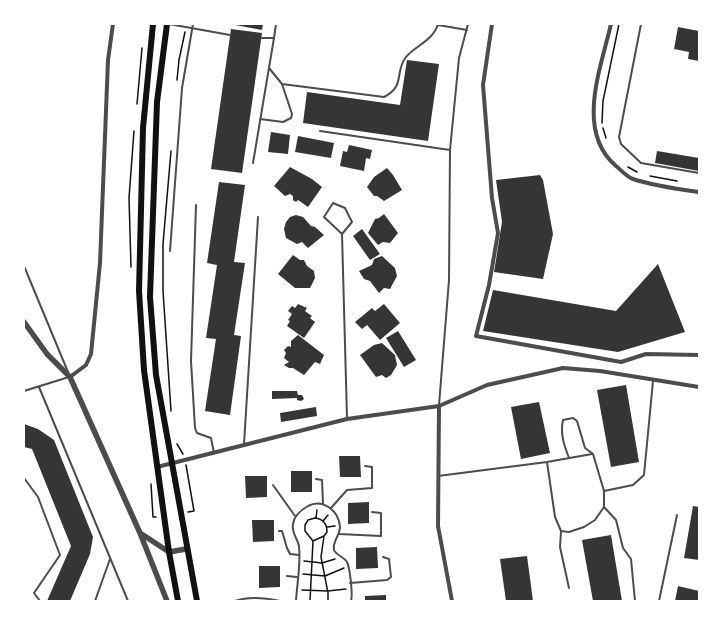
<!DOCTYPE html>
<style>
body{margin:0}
#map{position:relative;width:723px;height:625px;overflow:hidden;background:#fff;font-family:"Exo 2",sans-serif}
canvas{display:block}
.frame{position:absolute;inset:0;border:25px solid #fff;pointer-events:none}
</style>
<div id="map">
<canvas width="723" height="625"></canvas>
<div class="frame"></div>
</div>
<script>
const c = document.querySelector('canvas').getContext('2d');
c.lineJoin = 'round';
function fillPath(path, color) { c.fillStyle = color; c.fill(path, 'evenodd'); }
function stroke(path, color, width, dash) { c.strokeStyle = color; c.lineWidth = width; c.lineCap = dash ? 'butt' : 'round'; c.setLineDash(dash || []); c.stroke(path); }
fillPath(new Path2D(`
 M235 24H263L262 30 235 25Z
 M678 27 699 31V61L688 59 689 52 674 49Z
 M231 29 262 33 242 173 211 169Z
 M407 60 439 64 428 141 303 123 307 92 400 105Z
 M271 132 290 135 288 154 268 152Z
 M298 136 334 143 331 158 295 152Z
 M349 145 372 150 370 159 366 158 364 171 340 166 343 151 347 152Z
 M657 151 699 158V171L655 163Z
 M290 167 312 179 322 187 308 207 298 200 296 202 293 200V196L290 194 285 196 274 186Z
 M387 168 393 175 402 190 384 201 377 196H374L367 187 374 177Z
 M540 175 543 180 553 234 543 279 494 272 502 222 496 180Z
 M219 182 245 185 234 262 245 263 234 335 241 336 230 415 205 411 216 339 206 338 217 265 207 263Z
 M384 214 398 233 390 243 383 242 378 245 368 233 375 219 379 218Z
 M296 215 303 217 311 226 315 227 324 235 308 248 302 242 297 244 286 238 284 229 286 222 290 217Z
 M362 229 380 254 370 260 353 236Z
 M293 255 300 260H304L307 266 314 271 315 278 310 288H295L278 274Z
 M382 256 395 268 397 276 390 289 384 288 379 293 370 281 364 279 359 271 372 265 374 259Z
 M658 264 685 332 618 352 483 331 493 290 616 311Z
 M298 304 307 308 305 311 312 316 310 318 315 322 304 338 287 326 290 321 288 320 292 314 288 311 292 306 295 308Z
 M384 304 400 323 380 340 367 325 362 329 355 322 372 308 375 311Z
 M398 331 416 360 404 367 386 338Z
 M298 335 324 355 320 364 315 362 304 375 293 368H289L284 365 289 362 284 358 286 353 284 350 288 346 291 347V341Z
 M382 343 395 355 397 365 391 375 386 378 382 375 376 377 360 355 374 345Z
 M626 385 639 462 611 467 597 390Z
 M272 391H297L298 395H302L304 399 301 401 297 400V398L272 399Z
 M539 402 550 453 521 459 511 407Z
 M316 407 317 416 281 422 280 413Z
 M24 424 38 429 54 440 93 537 90 554 70 601H47L71 546 32 449 24 447Z
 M339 456H360L361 477H340Z
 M291 471H312V492H291Z
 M245 476H267V497L246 498Z
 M369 502V523L348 524V503Z
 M693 506 699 507V560L684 558Z
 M252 520H274V541L253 542Z
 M611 535 622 601H593L582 540Z
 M377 547 378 568 356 569V548Z
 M527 556 533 601H506L500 559Z
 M259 566H280V587L259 588Z
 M678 586 699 591V601H675Z
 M386 595V601H365V596Z`), '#353535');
stroke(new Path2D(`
 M177 80 179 60 185 32
 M137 104 142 48
 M602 123 603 101 619 24
 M603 128 606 138
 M171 151 163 244V291L171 411
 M628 167 637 172
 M650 176 677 181
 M131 267 129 198 134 131
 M177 444 183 454
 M186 465 194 511 188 512
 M151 484 153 517H156
 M315 518C323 519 327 523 327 532L324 536 313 541 305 531V525L308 520Z
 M316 518 317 510
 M323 521 328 515
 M327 527 335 526
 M324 536 321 557 328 593V601
 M304 561 322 563 335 559
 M303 574 325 576 344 568
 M302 590 328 591 346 589
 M310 601 313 541`), '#111', 1.5);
stroke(new Path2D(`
 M169 24 230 35
 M641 24 619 137 621 144 641 163 699 173
 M438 25 467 30
 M274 38 276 24
 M282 84 384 97C406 86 394 72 406 57 416 45 433 41 438 24
 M260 119 283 122 291 118 292 114 282 84 269 68
 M320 131 450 150
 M253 163 274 38H261
 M196 205 191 361 195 428 197 433 211 438 214 453
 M342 234 324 217 333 203 345 208 352 222 342 234 347 418
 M170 251 182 88 193 24
 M24 266 68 372
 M39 387 128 601
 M24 391 69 377
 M439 405 449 280 450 150 459 58 468 24
 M244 444 258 217
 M547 462 555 517 561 531 560 547 569 588
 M438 476 547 462 592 454
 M24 478 38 497 60 555 34 593 40 601
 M316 479 322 480 323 504
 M273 485 295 516
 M604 491 633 485 644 475 653 381
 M604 507 616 520 623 548 631 559 635 601
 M331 508 347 490 372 488V467L365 466
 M279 531H282L287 548 290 554 299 555
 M561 531 569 532 584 527 595 520 604 507V491L593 454 585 448 577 421 573 418 563 420C560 434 564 445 569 458
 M339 534 381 536V513L372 512
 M287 576 297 577
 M350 583 387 580 391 577 389 559 383 557
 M95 601 110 559
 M235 601C249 596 266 598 280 601
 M296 601C297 584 301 564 299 546 298 539 291 533 293 524 294 515 301 510 308 506 323 498 339 511 340 527 340 535 332 542 334 550 336 555 344 557 347 562 350 568 353 595 351 601
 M659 601 677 515`), '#4c4c4c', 2);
stroke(new Path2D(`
 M492 24 483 85 492 198 498 233 489 285 476 336 621 362 646 354 699 355
 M611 24C601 68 575 131 616 166 621 170 627 177 633 179 654 186 677 189 699 192
 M70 377 86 365 91 354 100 263 108 60 113 24
 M439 406 438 526 452 601
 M157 467 347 419 439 406 487 385 563 368 600 371 699 387`), '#4c4c4c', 4);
stroke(new Path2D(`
 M24 322 47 354 70 377 140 533 167 601
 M140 533 169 552 186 549`), '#4c4c4c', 5.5);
stroke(new Path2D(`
 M153 24 143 128 139 291 144 370 169 552 178 601
 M167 24 157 102 150 297 156 375 197 601`), '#111', 6);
</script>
